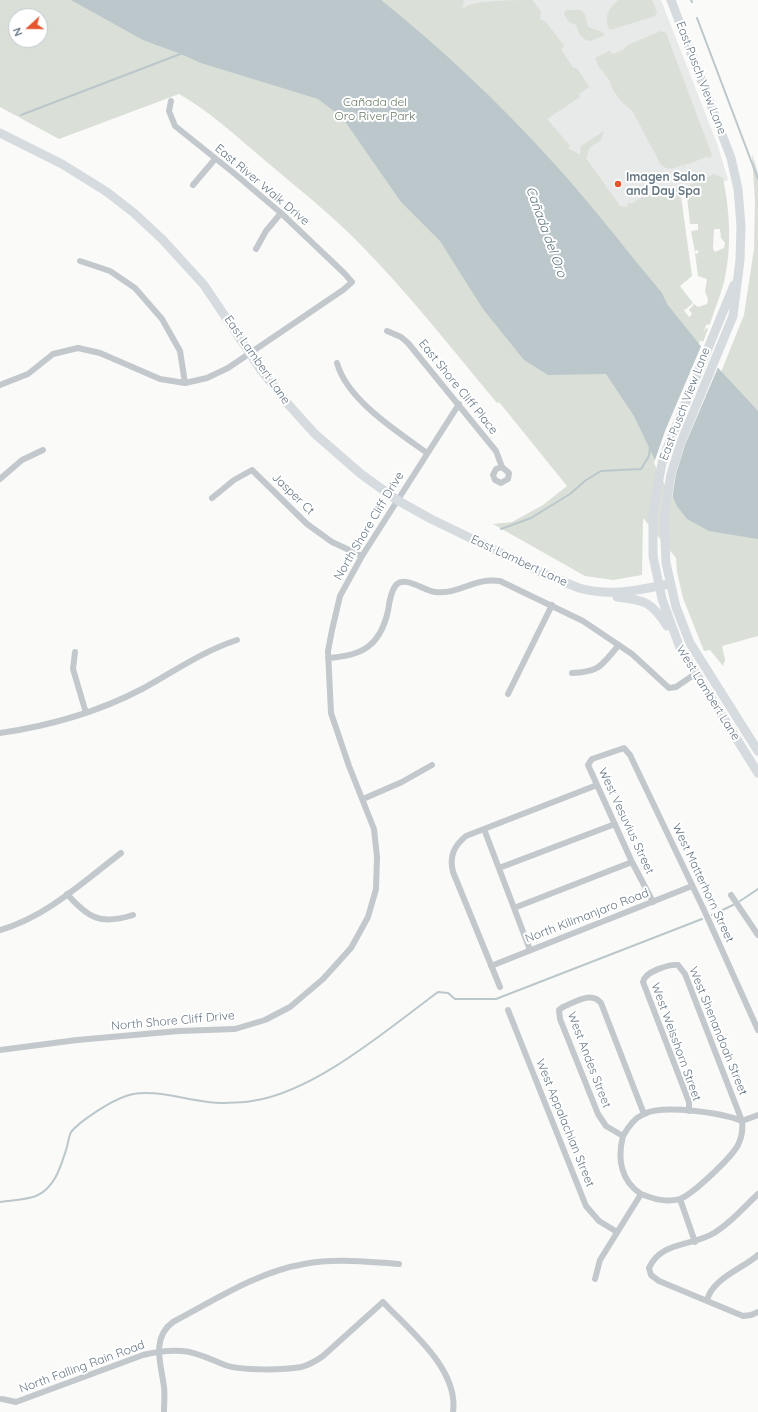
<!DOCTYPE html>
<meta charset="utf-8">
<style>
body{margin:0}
#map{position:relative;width:758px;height:1412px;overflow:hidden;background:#fafaf8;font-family:Quicksand,sans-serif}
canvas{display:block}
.north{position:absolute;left:8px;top:8px;width:40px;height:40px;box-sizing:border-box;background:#fff;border:1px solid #c1c8cd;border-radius:50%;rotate:249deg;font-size:11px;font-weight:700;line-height:16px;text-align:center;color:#657683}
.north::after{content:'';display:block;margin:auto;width:14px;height:18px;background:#e4572e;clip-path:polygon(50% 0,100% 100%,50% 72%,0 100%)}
</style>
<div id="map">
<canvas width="758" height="1412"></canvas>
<div class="north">N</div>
</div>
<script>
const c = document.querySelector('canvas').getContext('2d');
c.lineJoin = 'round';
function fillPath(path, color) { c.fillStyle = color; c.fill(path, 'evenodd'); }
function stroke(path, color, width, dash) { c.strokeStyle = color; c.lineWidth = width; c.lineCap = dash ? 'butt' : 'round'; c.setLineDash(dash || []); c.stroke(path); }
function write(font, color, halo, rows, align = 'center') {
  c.font = font + ' Quicksand,sans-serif'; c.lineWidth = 4; c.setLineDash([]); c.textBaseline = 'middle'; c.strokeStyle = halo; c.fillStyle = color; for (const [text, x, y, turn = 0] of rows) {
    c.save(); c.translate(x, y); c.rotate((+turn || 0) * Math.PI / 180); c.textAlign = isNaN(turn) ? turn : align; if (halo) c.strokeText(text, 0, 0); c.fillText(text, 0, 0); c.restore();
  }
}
fillPath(new Path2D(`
 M448 0H661L718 146 728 180 622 219 473 63Z`), '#e8e9e9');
fillPath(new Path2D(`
 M0 0H463L464 3 462 7 464 8C472 0 518 0 532 0L541 11 540 19 546 22 564 46 561 49 573 68H577L589 87 579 94 580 97 547 119 570 146 568 148 580 155 581 146 604 131 601 140 590 147 586 158 620 206 627 207 629 202 631 204 648 194 655 197 662 193 665 188 671 185 680 189 692 276 680 286 693 303 685 310 683 309 689 317 692 314 689 310 694 304 698 307 707 304 708 299 705 292 707 279 698 276 695 253 697 254 699 251 696 250 695 252 691 231 698 230V224H690L686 187 714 174 723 178C730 212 732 248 724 282 720 297 714 310 710 324L706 325 703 334 706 328 708 329 703 342 701 340 695 350 705 412 744 315 754 249 755 201 752 154 758 173V636L722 646 725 660 723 666 710 650 704 651 683 598 677 572 676 558 643 518 642 575 613 580 585 576 493 524 512 522 543 505 567 486 499 402 497 403C451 348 407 291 356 240 327 211 294 185 262 158 236 136 208 110 179 94L59 139 0 107ZM16 16H40V40H16ZM714 229H720L721 238 725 243 724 248 715 252 713 249Z
 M619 0H652L657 12 655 16 610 30C603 18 608 8 619 0Z
 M566 10H581L585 15 588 27 602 32 605 35 590 41 586 40 580 35 576 25 569 22 564 14Z
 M661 31 666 33 712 155 710 158 706 157 688 164H684L685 168 682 165C674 169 667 170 661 165L633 112 620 100 612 88 610 81 599 67 595 58 609 51 613 54 623 50 628 45Z`), '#dadfd7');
fillPath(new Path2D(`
 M71 0H381C441 48 497 101 549 158 589 201 624 248 662 293L667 304 720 370 758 411V539L709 531 687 519 677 506 634 416 606 374 548 375 524 360 483 309 440 241 401 202 342 117 318 99 201 63 181 54 143 40Z`), '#bbc7cb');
fillPath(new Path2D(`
 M702 344 719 365 685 445 676 474 672 499 654 463 665 431Z`), '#fafaf8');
stroke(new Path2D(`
 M691 0 692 2
 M697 18 758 179
 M21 115 183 53
 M501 529 531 518 570 494 586 480 601 471 641 469 649 456 650 447
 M740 901 758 889
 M712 915 733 905
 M0 1202C11 1200 26 1200 36 1196 56 1187 61 1165 67 1147 68 1142 69 1136 71 1132 81 1120 111 1101 126 1096 152 1086 196 1104 225 1103 234 1102 243 1103 252 1101 315 1092 388 1029 438 992L448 993 455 999H496L702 919`), '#bbc7cb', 2);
stroke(new Path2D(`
 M193 185 215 159
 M256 249 266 231 281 213
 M80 261 110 271 135 288 162 319 180 351 185 383
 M387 331 401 337 408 343 496 451 502 467 509 473 508 479 501 483 495 480 493 475 496 469 502 467
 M337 363C347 400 398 432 427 453
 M0 385 28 374 53 354 78 348 100 353 160 379 185 383 207 378 228 368 343 290 352 282 344 273 281 213 235 174 175 126 169 111 171 101
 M0 479 22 460 43 450
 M212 498 234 480 252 470 307 524 332 542 362 556
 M75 652 73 669 86 713
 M328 658C362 656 380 646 388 611 389 603 391 591 396 585 405 575 424 591 435 592 459 595 474 577 500 581L583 621 632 654 669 688 676 687 695 674
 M572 673C601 672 601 665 619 645
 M508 694 552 605
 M0 733C49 726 98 712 142 689 173 672 203 651 237 640
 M363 799 402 782 432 765
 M484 829 530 950
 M499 868 615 824
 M67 894C89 919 101 925 133 915
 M731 895 758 935
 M653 902 632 862 588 765 592 759 624 748 630 755 704 910 758 1030
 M514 908 632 862
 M0 930C46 917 83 882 121 853
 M491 966 692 886
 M500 987 453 872C449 856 454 846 466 836L597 785
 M508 1010 586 1206 599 1221 617 1232
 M0 1050 77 1040 179 1031 235 1029 265 1020 290 1007 323 979 351 948 368 917 376 889 377 857 374 829 349 766 331 713 328 651 332 630 340 596 362 556 459 404
 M689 1111V1102L643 982C644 972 669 964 678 965L685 974 742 1121
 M623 1136C628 1127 634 1118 644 1114 663 1104 723 1113 742 1121
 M641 1194C621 1181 617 1159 623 1136L606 1126 598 1114 560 1019 559 1010 563 1007C575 1002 591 991 601 1003L644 1114
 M758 1194C744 1207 731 1223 714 1233 691 1247 661 1241 649 1268L651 1275 659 1281 743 1316 751 1315 758 1312
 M680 1199 695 1242
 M595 1279 600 1260 641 1194C654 1199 667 1203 680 1199 693 1194 731 1158 738 1145 742 1137 743 1129 742 1121L758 1115
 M707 1300C713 1278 742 1269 758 1255
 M2 1399 16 1402 143 1355C155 1352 169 1350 182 1351 198 1352 211 1360 225 1365 241 1371 285 1370 301 1367 310 1365 316 1361 323 1356L383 1302C410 1331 459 1369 453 1412
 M164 1412C164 1404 165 1395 164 1387 161 1364 151 1338 173 1322 215 1300 257 1272 304 1264 336 1258 367 1262 399 1264`), '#c3c8cc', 6);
stroke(new Path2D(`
 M671 0 731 158 738 189 741 226 740 260 733 316 681 442 671 474 664 517 666 563 676 607 690 643 758 751
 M0 133 62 164 107 192 134 213 162 239 204 285 261 370 288 404 315 434 361 474 397 500 431 519 549 576 579 588C610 597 639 590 669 584
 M734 285 663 458 653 511V556L662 599 680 648 758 773
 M617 597C645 600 652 602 667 626`), '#d6dbdf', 9);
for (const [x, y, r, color] of [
 [618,184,4,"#e4572e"]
]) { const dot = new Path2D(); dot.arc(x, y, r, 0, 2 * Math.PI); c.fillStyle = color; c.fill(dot); stroke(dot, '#fff', 1.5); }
write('12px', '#657683', '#fff', [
 ["East Pusch View Lane",701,78,69],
 ["East River Walk Drive",262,185,40],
 ["East Lambert Lane",257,360,55],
 ["East Shore Cliff Place",458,387,51],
 ["East Pusch View Lane",685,404,-69],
 ["Jasper Ct",293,494,44],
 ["North Shore Cliff Drive",369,526,-59],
 ["East Lambert Lane",519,561,25],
 ["West Lambert Lane",708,693,58],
 ["West Vesuvius Street",626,821,65],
 ["West Matterhorn Street",703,883,65],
 ["North Kilimanjaro Road",587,916,-21],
 ["North Shore Cliff Drive",173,1021,-5],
 ["West Shenandoah Street",718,1031,68],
 ["West Weisshorn Street",676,1042,70],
 ["West Andes Street",589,1060,69],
 ["West Appalachian Street",565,1123,68],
 ["North Falling Rain Road",82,1367,-20]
]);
write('12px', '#687a64', '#fff', [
 ["Cañada del",375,102],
 ["Oro River Park",375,116]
]);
write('bold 12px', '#657683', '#fff', [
 ["Imagen Salon",626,177],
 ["and Day Spa",626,191]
], 'left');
write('italic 13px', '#60757c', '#fff', [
 ["Cañada del Oro",546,232,70]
]);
</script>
